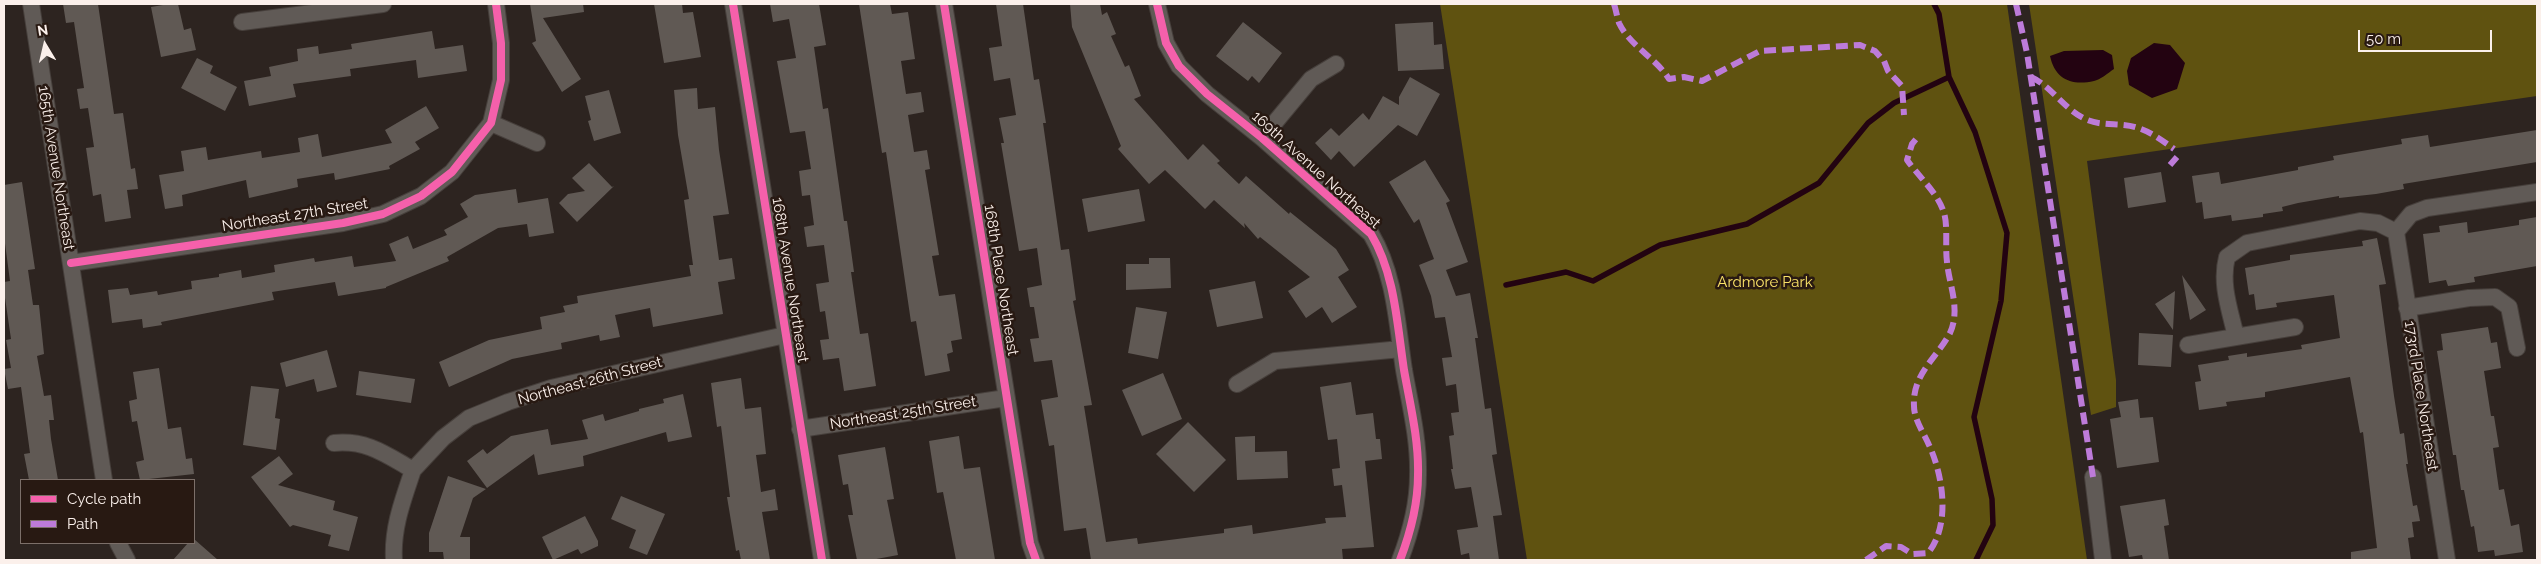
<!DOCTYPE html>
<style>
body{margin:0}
#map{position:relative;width:2541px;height:564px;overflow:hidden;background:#2d2420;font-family:Raleway,sans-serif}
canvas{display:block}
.frame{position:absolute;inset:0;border:5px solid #fbf0eb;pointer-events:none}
.legend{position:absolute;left:20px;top:479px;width:175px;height:65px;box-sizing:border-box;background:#281912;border:1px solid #7c6f69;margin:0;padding:6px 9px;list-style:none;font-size:15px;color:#fbf0eb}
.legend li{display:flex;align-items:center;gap:10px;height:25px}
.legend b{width:25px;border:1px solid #7c6f69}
.north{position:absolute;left:20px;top:20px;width:50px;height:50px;-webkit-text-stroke:4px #281912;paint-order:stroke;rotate:351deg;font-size:14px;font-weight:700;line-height:20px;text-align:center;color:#fbf0eb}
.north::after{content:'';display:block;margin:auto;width:18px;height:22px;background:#fbf0eb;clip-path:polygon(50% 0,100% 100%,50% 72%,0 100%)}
.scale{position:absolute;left:2358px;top:30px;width:134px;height:22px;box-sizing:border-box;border:2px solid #fbf0eb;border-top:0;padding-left:6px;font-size:15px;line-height:18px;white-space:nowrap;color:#fbf0eb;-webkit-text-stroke:4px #281912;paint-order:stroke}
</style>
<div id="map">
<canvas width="2541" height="564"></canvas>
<div class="frame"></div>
<ul class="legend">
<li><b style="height:6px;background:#f560ab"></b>Cycle path</li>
<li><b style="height:6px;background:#bd7bd9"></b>Path</li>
</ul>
<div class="north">N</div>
<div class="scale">50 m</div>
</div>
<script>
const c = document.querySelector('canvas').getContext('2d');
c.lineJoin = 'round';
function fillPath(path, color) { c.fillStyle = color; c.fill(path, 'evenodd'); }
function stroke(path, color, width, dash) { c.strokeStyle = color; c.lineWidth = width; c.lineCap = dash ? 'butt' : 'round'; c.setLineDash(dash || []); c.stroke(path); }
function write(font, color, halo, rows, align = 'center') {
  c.font = font + ' Raleway,sans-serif'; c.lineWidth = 5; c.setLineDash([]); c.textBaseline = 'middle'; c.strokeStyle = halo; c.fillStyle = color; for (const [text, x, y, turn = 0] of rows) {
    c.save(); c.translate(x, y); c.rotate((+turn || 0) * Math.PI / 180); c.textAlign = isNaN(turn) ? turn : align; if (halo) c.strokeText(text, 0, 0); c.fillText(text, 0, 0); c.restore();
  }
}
fillPath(new Path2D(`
 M1440 4H2007L2087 560H1527Z
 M2029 4H2537V96L2087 161 2116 380V407L2091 415Z`), '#5f5210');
fillPath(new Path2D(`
 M2154 43 2170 45 2185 63 2177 89 2152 98 2129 85 2127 71 2131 58Z
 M2103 50 2112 55 2114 69C2108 73 2100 80 2094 81 2071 86 2055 79 2050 56L2064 51Z`), '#230311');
stroke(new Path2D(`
 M1949 77 1975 132 2007 233 2001 301 1974 417 1992 499 1993 525 1976 560
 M1506 285 1566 272 1593 281 1660 245 1747 224 1819 183 1868 123 1894 103 1949 77 1939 14 1934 4`), '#230311', 5.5);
fillPath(new Path2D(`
 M63 4H98L114 114 123 113 131 169 135 168 138 189 127 190 131 218 105 222 101 194 93 196 86 148 94 147 88 108 80 109 77 89 84 88 78 49 74 22 66 23Z
 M169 4H178L184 30 191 28 196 50 161 57 151 7Z
 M530 4H583L584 12 543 18 581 79 562 92 532 43 536 41Z
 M654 4H682L683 13 693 12 701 57 664 63Z
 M770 4H819L826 45 814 47 823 109 828 108 844 221H847L854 272H851L860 334 868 333 876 386 844 391 839 358 823 360 820 340 829 339 825 311 820 312 816 284 829 282 824 245 807 247 804 227 814 225 810 195 802 196 799 171 811 169 805 131 790 133 777 61 796 58 789 19 773 22Z
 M859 4H890L892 14 908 12 915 59 901 61 906 94 921 92 924 112 908 115 914 152 927 150 930 169 925 170 939 255 932 256 939 296 955 294 962 339 951 341 953 352 947 354 950 371 925 376 916 321 911 322 886 152 882 153Z
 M996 4H1023L1034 80 1039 79 1046 123H1043L1061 250 1069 249 1076 300 1073 301 1092 405 1084 406 1106 542 1137 538 1138 544 1224 533V529L1252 525 1253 534 1326 523 1325 518 1346 517 1342 485 1334 486 1332 469 1340 468 1337 439 1328 440 1320 387 1351 382 1356 415 1373 413 1376 439H1380L1382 459 1365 461 1374 547 1342 549 1343 560H1091L1086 528 1064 531 1054 445 1049 446 1041 400 1058 397 1052 360 1034 362 1030 339 1039 338 1034 307H1030L1027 288 1042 285 1037 248 1019 251 1001 143H1004L999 118 1016 115 1010 78 994 81 989 48 1002 46Z
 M1070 4H1100L1102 15 1107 12 1116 34 1111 36 1125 67 1129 65 1141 96 1134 99 1188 160 1203 144 1220 161 1217 163 1239 184 1246 176 1289 214 1290 212 1336 249 1349 270 1338 277 1357 307 1332 323 1322 307 1306 318 1288 291 1310 277 1260 237 1258 239 1244 223 1245 228 1214 200 1205 209 1165 170 1149 184 1118 149 1121 146 1072 27Z
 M1243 22 1282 53 1259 83 1252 76 1248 81 1216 56Z
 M1433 22 1434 45 1442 44 1444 69 1398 71 1395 24Z
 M432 31 435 49 463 45 467 71 418 78 416 60 350 69 351 76 293 84 296 97 249 106 244 81 271 76 269 67 298 61 297 49 318 46 319 54 352 49 351 44Z
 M197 58 213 66 210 73 237 87 225 111 181 88Z
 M1410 77 1440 94 1417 136 1398 125 1354 167 1339 151 1331 160 1315 143 1331 128 1339 136 1363 113 1369 120 1383 96 1399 105V97Z
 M697 88 698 109 715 107 719 150 729 214 713 216 719 260 732 258 735 279 718 282 723 314 653 327 650 308 615 315 620 337 600 341 599 335 561 343 562 349 512 359 449 387 439 362 489 340 542 329 540 317 565 312 563 306 578 303 577 296 691 276 689 265H693L684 200 689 199 678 135 674 90Z
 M609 90 621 133 594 141 588 121 591 120 585 96Z
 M426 106 439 128 415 142 420 149 389 166 390 169 335 180 334 173 297 179 298 187 249 198 246 180 182 195 183 206 165 209 159 175 184 171 181 151 206 147 208 160 261 151 262 158 300 152 298 138 318 134 322 157 392 143 385 130Z
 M2537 130V162L2403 184 2404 189 2376 194 2339 198V196L2298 203 2282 207 2283 211 2263 214V217L2232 221 2231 215 2204 219 2202 202 2196 203 2192 176 2219 172 2221 184 2298 170V167L2334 160 2333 156 2402 144 2401 139 2428 135 2430 147Z
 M1425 160 1450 201 1446 203 1468 262 1446 270 1456 296 1470 293 1478 338H1475L1485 409 1491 408 1497 454 1492 455 1502 515 1493 516 1499 560H1470L1469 553 1461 555 1457 530 1478 527 1471 487 1455 489 1451 469H1453L1449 436 1454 435 1451 413 1459 412 1456 384 1446 386 1442 358 1452 357 1445 317 1435 318 1431 296 1419 265 1434 259 1419 219 1414 223 1389 182Z
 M589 163 612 187 614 186 577 222 559 203 568 194 585 191 572 178Z
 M2161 172 2166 202 2128 208 2124 178Z
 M22 182 35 269 28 270 33 305H39L44 354 37 356 44 396 51 395 54 420H49L51 439 58 480H29L24 454 30 453 21 387 8 389 4 369 11 368 6 340 11 339 4 291V282L10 281 4 236V185Z
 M516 189 518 203 548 198 554 233 529 237 527 224 498 228 447 257 449 261 386 287V288L338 296 335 282 272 292 274 300 161 322 162 325 143 328 142 319 112 323 108 290 128 288 130 295 157 291 158 295 192 289 191 281 219 277V274L241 270 242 278 275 272 274 265 314 258 315 262 352 256 354 267 396 261 389 244 408 236 413 249 447 235 444 230 468 217 460 204 475 195Z
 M1139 189 1145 221 1088 232 1082 199Z
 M2537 217V266L2474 277 2475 282 2448 286 2446 280 2429 283 2423 234 2440 232 2439 226 2467 222 2468 233 2519 225V220Z
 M2377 238 2386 284 2379 285 2394 396 2400 434 2404 433 2408 464H2406L2413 506 2417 505 2420 521 2412 522 2414 537 2408 538 2411 560H2351V552L2377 548 2363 432 2360 433 2350 377 2265 392V397L2226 402 2227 406 2199 410 2195 382 2201 381 2198 365 2229 360 2228 356 2247 353V357L2302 349 2301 345 2340 338 2334 295 2276 303 2277 307 2256 310 2254 294 2249 295 2245 268 2290 260V255L2363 246 2362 241Z
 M1149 258H1170L1171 288 1126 290V264H1149Z
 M2182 275 2206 310 2190 320Z
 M1255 281 1263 318 1217 327 1209 290Z
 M2175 291 2173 330 2155 304Z
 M1136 307 1167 312 1158 359 1128 353Z
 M2488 327 2491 343 2497 342 2501 368 2484 371 2491 416H2494L2499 447 2493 448 2499 490 2504 489 2511 526 2519 524 2523 552 2495 556 2494 550 2478 552 2474 526 2471 527 2464 490H2461L2456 455H2453L2437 351 2443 350 2441 334Z
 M2139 333 2173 335 2171 367 2138 365Z
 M327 350 337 387 317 392 314 379 286 387 280 363Z
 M159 368 168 429 181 427 186 459 192 458 194 474 140 480 136 462 144 460 137 421 132 422 129 401 137 399 133 372Z
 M359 371 415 379 411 403 356 395Z
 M1163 373 1182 419 1142 436 1122 390Z
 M741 378 745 409 761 407 766 454 756 455 761 492 775 489 778 510 762 512 770 560H741L739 550 736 551 727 497H730L721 426 717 427 711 383Z
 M251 386 279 389 275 418 280 419 276 450 243 445Z
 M683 394 692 437 668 442 666 432 583 456 584 466 538 475 534 454 487 488 467 461 483 449 487 454 511 436 548 429 551 445 588 439 582 420 603 414 605 421 639 411V409L664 403 663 399Z
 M2138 399 2140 418 2153 417 2159 462 2117 468 2110 419 2121 417 2118 402Z
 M1188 422 1226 460 1194 492 1156 454Z
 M959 436 964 469 980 467 995 560H956L943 492 937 493 929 441Z
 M1255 436V452L1287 451 1288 478 1237 480 1235 437Z
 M885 447 894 499 887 500 898 555 871 560H857L848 515H853L848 484 843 485 838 455Z
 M279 456 293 474 278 485 335 501 333 510 358 517 349 551 328 546 331 535 293 525 290 527 251 477Z
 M448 476 486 489 473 498 460 537H470V560H444L443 552H429V533Z
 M621 496 665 514 647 555 629 548 636 530 611 519Z
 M2165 499 2169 525 2164 526 2169 560H2143L2142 555 2129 557 2120 506Z
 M585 516 598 541V546L581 554 578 549 553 560 542 537Z
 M194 539 218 560H173L188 543H194Z`), '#605954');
const minor = new Path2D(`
 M31 4 104 480
 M733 4 822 560
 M944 4 1030 543 1036 560
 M1157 4 1166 43 1179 66 1207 94 1262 138 1371 234C1395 274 1397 324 1404 370 1410 404 1419 440 1418 475 1418 503 1410 534 1400 560
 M242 22 383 4
 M491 123 537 143
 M1262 138 1311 79 1336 64
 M2396 232 2447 560
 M71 263 343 223 383 214 421 196 452 172 491 123 501 80V43L496 4
 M2407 308 2469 298 2495 297 2509 307 2517 348
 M2236 337C2230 310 2220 284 2227 257L2247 243 2360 221 2378 223 2396 232 2411 214 2427 208 2537 192
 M2188 345 2295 327
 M1237 384 1275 361 1401 349
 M800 429 1006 398
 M334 443C367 440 385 454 413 470L443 438 469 418 508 402 551 388 785 335
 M2093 477 2103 560
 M118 543 127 560
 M394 560C392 528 403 500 413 470`);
stroke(minor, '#463f3b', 18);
stroke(minor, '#605a56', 16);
stroke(new Path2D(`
 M1614 4C1616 10 1617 17 1619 23 1630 46 1656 58 1669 79L1684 77 1702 81 1760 51 1860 45 1875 51 1884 61 1888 71 1902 86 1904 115
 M2016 4 2027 53 2093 477
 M2031 77C2051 86 2063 108 2085 119 2102 127 2121 122 2138 128 2151 132 2163 141 2174 149
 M2170 165 2177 157
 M1866 560 1886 546 1901 547 1912 554 1928 553C1951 525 1943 475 1929 445 1924 433 1914 420 1914 406 1912 374 1937 358 1950 333 1961 309 1949 285 1947 262 1945 248 1948 225 1944 213 1938 193 1919 177 1907 160L1912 144 1917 138`), '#bd7bd9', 6, [12, 6]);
stroke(new Path2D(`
 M733 4 822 560
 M944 4 1030 543 1036 560
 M1157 4 1166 43 1179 66 1207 94 1262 138 1371 234C1395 274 1397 324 1404 370 1410 404 1419 440 1418 475 1418 503 1410 534 1400 560
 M71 263 343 223 383 214 421 196 452 172 491 123 501 80V43L496 4`), '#f560ab', 8);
write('15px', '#fbf0eb', '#281912', [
 ["165th Avenue Northeast",56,168,81],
 ["169th Avenue Northeast",1316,170,42],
 ["Northeast 27th Street",295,215,-9],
 ["168th Avenue Northeast",790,280,81],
 ["168th Place Northeast",1001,280,81],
 ["Northeast 26th Street",590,381,-15],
 ["173rd Place Northeast",2421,396,81],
 ["Northeast 25th Street",903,413,-9]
]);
write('15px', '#fae268', '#281912', [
 ["Ardmore Park",1765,282]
]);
</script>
